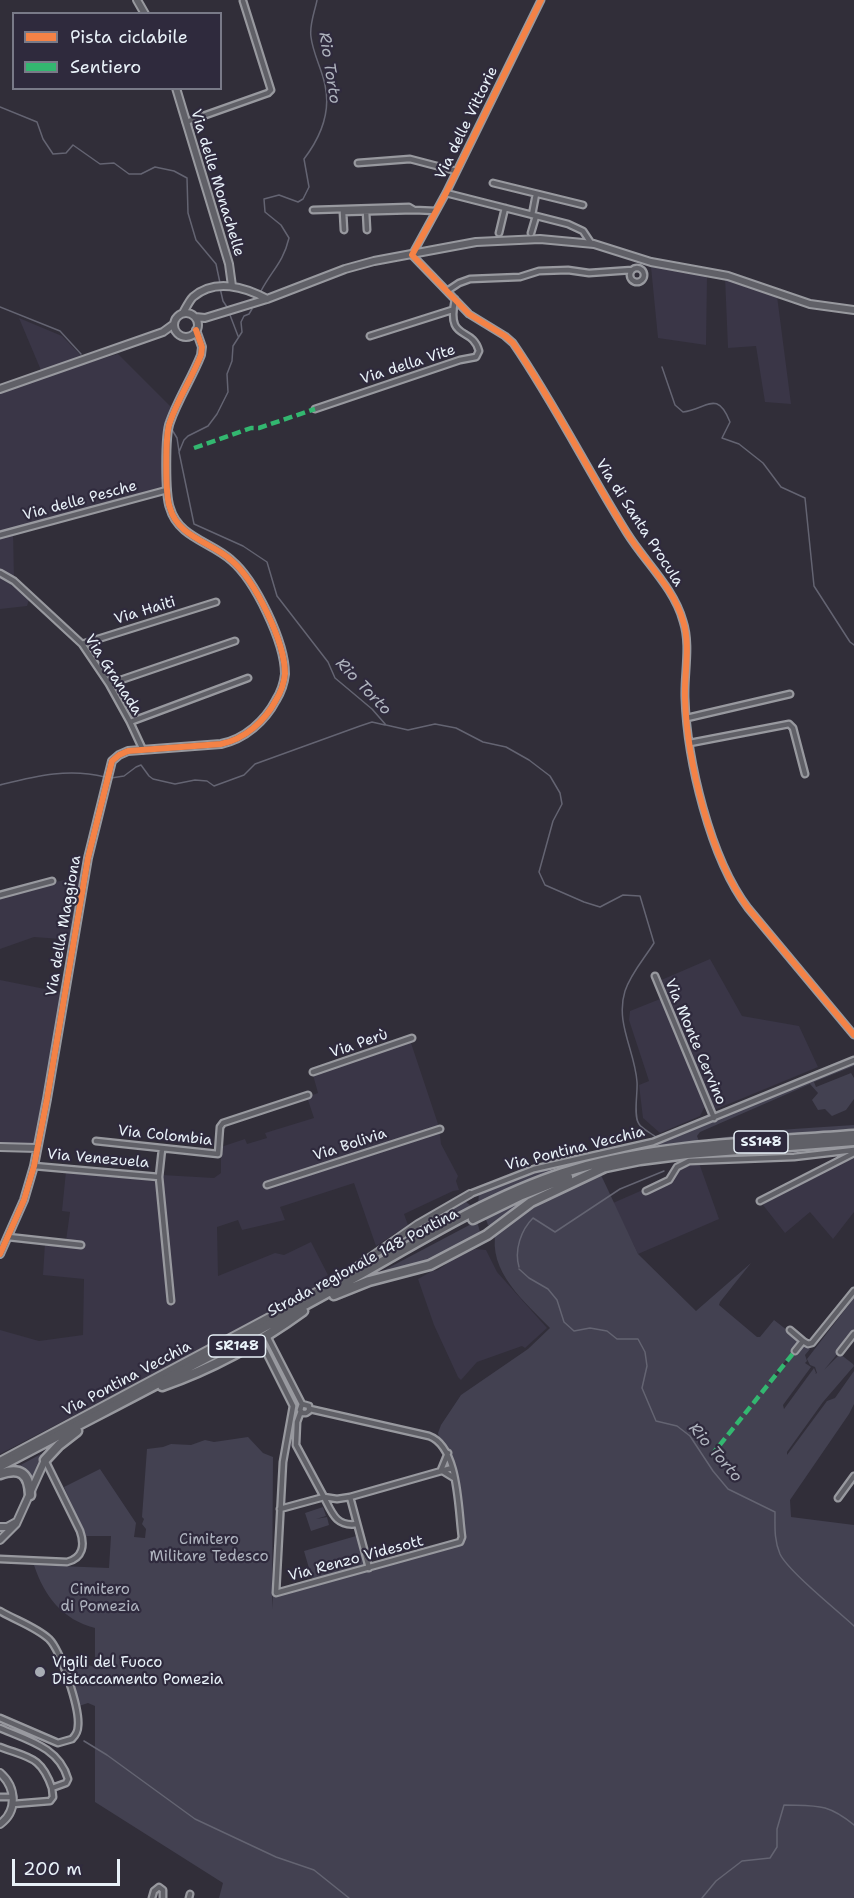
<!DOCTYPE html>
<meta charset="utf-8">
<style>
body{margin:0}
#map{position:relative;width:854px;height:1898px;overflow:hidden;background:#312e39;font-family:"Shantell Sans",sans-serif}
canvas{display:block}
.legend{position:absolute;left:12px;top:12px;width:210px;height:78px;box-sizing:border-box;background:#2f2a3d;border:2px solid #797a88;margin:0;padding:8px 10px;list-style:none;font-size:18px;color:#e8f1f8}
.legend li{display:flex;align-items:center;gap:12px;height:30px}
.legend b{width:30px;border:2px solid #797a88}
.scale{position:absolute;left:12px;top:1859px;width:108px;height:27px;box-sizing:border-box;border:3px solid #e8f1f8;border-top:0;padding-left:8px;font-size:18px;line-height:21px;white-space:nowrap;color:#e8f1f8;-webkit-text-stroke:4px #2f2a3d;paint-order:stroke}
</style>
<div id="map">
<canvas width="854" height="1898"></canvas>
<ul class="legend">
<li><b style="height:8px;background:#f48246"></b>Pista ciclabile</li>
<li><b style="height:8px;background:#33b770"></b>Sentiero</li>
</ul>
<div class="scale">200 m</div>
</div>
<script>
const c = document.querySelector('canvas').getContext('2d');
c.lineJoin = 'round';
function fillPath(path, color) { c.fillStyle = color; c.fill(path, 'evenodd'); }
function stroke(path, color, width, dash) { c.strokeStyle = color; c.lineWidth = width; c.lineCap = dash ? 'butt' : 'round'; c.setLineDash(dash || []); c.stroke(path); }
function write(font, color, halo, rows, align = 'center') {
  c.font = font + ' "Shantell Sans",sans-serif'; c.lineWidth = 4.5; c.setLineDash([]); c.textBaseline = 'middle'; c.strokeStyle = halo; c.fillStyle = color; for (const [text, x, y, turn = 0] of rows) {
    c.save(); c.translate(x, y); c.rotate((+turn || 0) * Math.PI / 180); c.textAlign = isNaN(turn) ? turn : align; if (halo) c.strokeText(text, 0, 0); c.fillText(text, 0, 0); c.restore();
  }
}
fillPath(new Path2D(`
 M651 267 707 276 706 345 658 338Z
 M725 277 777 296 791 404 765 402 756 346 728 348Z
 M19 318 62 336 88 363 118 354 173 409 164 489 13 529 14 581 30 596 27 606 0 609V391L43 375Z
 M85 875 74 940 34 937 0 949V895Z
 M710 959 742 1016 799 1026 818 1067 714 1110 659 981Z
 M0 980 65 993 37 1148 0 1147Z
 M660 999 708 1109 704 1108 700 1116 660 1133 643 1118 639 1085 649 1081 629 1020 630 1011Z
 M410 1040 439 1127 441 1144 458 1176 456 1181 459 1190 453 1191 404 1214 408 1225 376 1246 354 1183 280 1207 285 1220 242 1230 238 1220 217 1227 218 1276 275 1253 284 1255 311 1242 328 1275 322 1279 325 1285 0 1454V1330L39 1341 83 1335 84 1279 43 1275 45 1243 84 1248V1243L66 1241 70 1212 62 1211 66 1171 156 1181 168 1303 174 1302 162 1175 214 1178 221 1173V1147L245 1139 247 1144 267 1138 265 1133 314 1118 307 1097 318 1093 313 1075Z
 M854 1155V1212L833 1239 810 1212 785 1233 763 1205 770 1198Z
 M699 1163 719 1219 638 1254 613 1203 645 1189 647 1192 667 1184 670 1185 681 1167 687 1164Z
 M475 1249 486 1250 497 1272 547 1328 525 1348 522 1346 477 1362 461 1380 458 1377 434 1325 418 1279 432 1271 438 1270 455 1258Z`), '#3a3647');
fillPath(new Path2D(`
 M854 1063V1066L814 1082 816 1087 851 1073 854 1078V1099L846 1110 832 1116 825 1109 818 1110 812 1100 818 1093 810 1084 700 1132 697 1136 699 1141 703 1142C753 1129 803 1129 854 1125V1132L596 1162 479 1207 478 1204 479 1194 513 1179 551 1167 651 1145Z
 M601 1175 638 1254 696 1311 751 1263 720 1302 719 1305 757 1337H760L774 1320 801 1341 769 1382 770 1384 801 1346 803 1344 810 1349 805 1355 807 1361 805 1363 811 1367 783 1405 784 1409 814 1368 816 1373 815 1374 817 1373 815 1367 810 1365 807 1359 854 1298V1331L850 1336 845 1337 849 1340 824 1370 840 1354 853 1364 854 1366 823 1402 787 1452V1455L827 1401 835 1398 854 1371V1404L849 1414 790 1500 791 1517 854 1525V1898H219L223 1883 95 1802V1706L88 1703 79 1706 67 1671 74 1663H81L95 1667V1628C63 1620 44 1596 34 1565L109 1568 111 1536H86L64 1487 100 1469 136 1523 134 1537 145 1538 146 1529 142 1524 144 1519 142 1517 147 1449 163 1447 171 1444 191 1445 205 1440 214 1442 248 1437 263 1453 273 1457 272 1609 273 1595 464 1543 455 1471 450 1455 439 1438 438 1433 441 1425 461 1395 528 1349 550 1328C525 1302 487 1271 496 1231L535 1202Z
 M568 1180 496 1226 488 1225 485 1217 517 1200Z
 M465 1201 470 1205 473 1211 338 1283 418 1226Z
 M477 1221 480 1232 477 1237 434 1260 373 1276Z
 M41 1454 43 1457 34 1479 31 1480 23 1470 17 1467Z
 M323 1507 326 1516 316 1519 327 1517 329 1525 311 1531 305 1513Z
 M356 1536 365 1567 313 1582 304 1551Z`), '#434151');
stroke(new Path2D(`
 M0 107 37 122 43 139 53 154 66 153 73 145 100 164 114 163 129 174H141L155 167 174 171 187 178 188 213 193 230 196 240 216 264 220 283
 M220 288 223 301 227 307
 M261 291C272 270 283 263 289 238L281 225 265 212 264 199 279 195 298 202 303 199 309 187 304 159C320 138 331 112 325 85 322 69 313 54 311 37 309 25 315 11 317 0
 M0 307 60 331 81 354
 M252 309 249 314 244 316 241 322 242 332 233 346 232 361 227 374 228 392 217 414 208 426 188 436 184 440 179 452 194 524 243 546 267 562 277 596 328 662 335 678 372 709 386 725 408 730 435 724 456 728 483 742 506 747 529 760 550 776 560 793 562 804 553 821 539 872 545 885 584 902 600 907 623 895 640 896 654 943C644 959 631 973 625 991 615 1023 635 1051 637 1082 638 1092 633 1116 639 1124 642 1129 651 1133 657 1138
 M230 315 238 336
 M662 367 675 405 683 412C707 409 717 389 730 422L722 438 739 444 763 463 781 487 805 498 814 586 850 642 854 645
 M171 428 177 438 179 451
 M111 778 124 776 136 767 141 765 149 776 153 779 175 784 195 780 207 781 214 786 244 775 255 764 360 726 372 722 385 725
 M0 785C37 776 68 768 105 777
 M519 1267C514 1250 521 1230 533 1218L555 1232 620 1189 664 1171
 M519 1269 529 1278 548 1289 557 1300 564 1322 574 1331 590 1328 607 1331 617 1339H638L645 1352 647 1366 642 1388 656 1421 677 1426 690 1436 713 1471 728 1489 775 1512C775 1527 774 1540 780 1554 788 1571 838 1611 854 1626
 M84 1741 107 1755 195 1819 276 1857 314 1870 349 1898
 M702 1898 716 1881 742 1861 770 1858 777 1847V1829L784 1805C817 1806 827 1803 854 1825`), '#646472', 1.5);
const street = new Path2D(`
 M541 0 446 193 412 255 469 314 505 336 513 343C555 404 588 471 627 533 645 562 674 588 683 621 691 645 684 673 685 698 687 760 710 858 748 908L854 1035
 M186 122 268 93 271 90 243 1
 M358 163 410 159 456 171
 M493 183 583 205
 M446 193 568 224 583 231 591 243
 M313 210 409 207 414 210
 M366 211 367 230
 M532 215 536 194
 M344 230 343 212 414 210 436 211
 M499 233 505 208
 M531 233 536 216
 M630 275a7 7 0 1 1 14 0a7 7 0 1 1-14 0Z
 M447 291 459 283 470 279 520 277 539 271 568 270 589 273 632 270
 M370 336 452 310
 M315 409 460 360 476 357 479 351C472 325 446 343 455 299
 M0 535 167 490
 M0 573 14 581 82 644 109 684 130 722 143 750
 M82 644 216 602
 M109 684 235 641
 M687 718 790 694
 M130 722 248 678
 M690 743 789 724 793 728 805 774
 M0 895 52 881
 M655 976 714 1118
 M313 1072 412 1038
 M96 1141 218 1154 220 1127 223 1123 308 1095
 M162 1149 159 1177 171 1301
 M34 1166 159 1177
 M267 1185 440 1129
 M646 1191 669 1180 677 1167 689 1161 794 1157 854 1150
 M470 1194 534 1169 653 1142 854 1060
 M760 1201 854 1153
 M8 1237 81 1245
 M790 1330 803 1341 795 1351
 M267 1336 302 1404 309 1406V1411L306 1413H302L300 1410 302 1404
 M803 1341 808 1344 812 1343 854 1291
 M262 1344 293 1406 283 1462 276 1593 460 1542 462 1537C458 1509 459 1447 429 1436L310 1409
 M840 1352 854 1334
 M301 1411 297 1422 296 1445 324 1497 337 1499 350 1497 452 1468
 M448 1453 441 1470 454 1478
 M350 1497 369 1568
 M838 1498 854 1476
 M280 1509 324 1497C332 1513 336 1527 357 1524
 M0 1559 67 1562C83 1558 85 1545 80 1531L45 1460
 M0 1611C15 1620 36 1627 49 1639 61 1651 80 1709 78 1726 78 1732 76 1735 72 1739L58 1743 0 1718
 M0 1728C27 1740 59 1747 68 1779L66 1783 52 1788 53 1797 50 1801 13 1804
 M0 1747C29 1758 41 1756 52 1788
 M0 1797H13
 M152 1898 154 1891 159 1887 163 1890V1898
 M189 1898 190 1894`);
const secondary = new Path2D(`
 M137 0 145 14
 M176 88 229 264 232 286
 M183 313C186 308 189 301 193 297 215 278 245 287 267 299
 M174 325a12 12 0 1 1 24 0a12 12 0 1 1-24 0Z
 M195 317 205 318 267 299 345 269 374 261 476 242 540 239 594 244 651 262 728 276 810 304 854 310
 M0 389 163 332 174 324
 M0 1147 37 1148
 M0 1254 24 1200 34 1166 47 1099 88 858 112 761 119 755 128 751 221 744C245 739 265 721 276 700 281 692 284 683 285 674 285 642 255 580 231 560 211 542 178 537 170 508 165 495 165 434 170 422 178 399 192 378 201 355L202 347 196 330
 M0 1461 335 1282 418 1224 470 1194
 M0 1527H7L16 1522
 M0 1540 16 1524 45 1460
 M0 1773C16 1787 18 1811 0 1824`);
const highway = new Path2D(`
 M601 1168 640 1160 687 1154 854 1141
 M473 1219 522 1195 568 1177
 M334 1295 369 1281 430 1265 487 1235 531 1202 605 1167
 M162 1386C214 1368 259 1343 303 1311
 M45 1460 59 1445 77 1431
 M0 1466C112 1407 224 1350 334 1289 411 1247 492 1193 576 1169 665 1143 763 1142 854 1135
 M0 1474C20 1467 29 1473 30 1495`);
stroke(street, '#98999f', 9);
stroke(secondary, '#98999f', 10);
stroke(highway, '#98999f', 13);
stroke(street, '#606067', 4.5);
stroke(secondary, '#606067', 6);
stroke(highway, '#606067', 8);
stroke(new Path2D(`
 M194 448 251 428H259L315 409
 M711 1456 795 1351`), '#33b770', 4.5, [9, 4.5]);
stroke(new Path2D(`
 M541 0 446 193 412 255 469 314 505 336 513 343C555 404 588 471 627 533 645 562 674 588 683 621 691 645 684 673 685 698 687 760 710 858 748 908L854 1035
 M0 1254 24 1200 34 1166 47 1099 88 858 112 761 119 755 128 751 221 744C245 739 265 721 276 700 281 692 284 683 285 674 285 642 255 580 231 560 211 542 178 537 170 508 165 495 165 434 170 422 178 399 192 378 201 355L202 347 196 330`), '#f48246', 6);
for (const [x, y, r, color] of [
 [40,1672,6,"#a8adb5"]
]) { const dot = new Path2D(); dot.arc(x, y, r, 0, 2 * Math.PI); c.fillStyle = color; c.fill(dot); stroke(dot, '#2f2a3d', 2); }
for (const [x, y, w] of [
 [761,1142,54],
 [237,1346,57]
]) { const box = new Path2D(); box.roundRect(x - w / 2, y - 11, w, 22, 4.5); c.fillStyle = '#2f2a3d'; c.fill(box); stroke(box, '#e8f1f8', 1.5); }
write('bold 14px', '#e8f1f8', null, [
 ["SS148",761,1142],
 ["SR148",237,1346]
]);
write('15px', '#e8f1f8', '#2f2a3d', [
 ["Via delle Vittorie",467,123,-64],
 ["Via delle Monachelle",217,183,73],
 ["Via della Vite",408,365,-18],
 ["Via delle Pesche",80,501,-15],
 ["Via di Santa Procula",639,523,57],
 ["Via Haiti",145,611,-17],
 ["Via Granada",113,675,57],
 ["Via della Maggiona",64,926,-80],
 ["Via Monte Cervino",695,1042,67],
 ["Via Perù",359,1044,-19],
 ["Via Colombia",165,1136,6],
 ["Via Bolivia",350,1145,-18],
 ["Via Pontina Vecchia",575,1149,-14],
 ["Via Venezuela",98,1159,5],
 ["Strada regionale 148 Pontina",363,1263,-28],
 ["Via Pontina Vecchia",127,1379,-28],
 ["Via Renzo Videsott",356,1559,-15]
]);
write('15px', '#afb4bf', '#2f2a3d', [
 ["Cimitero",209,1540],
 ["Militare Tedesco",209,1557],
 ["Cimitero",100,1590],
 ["di Pomezia",100,1607]
]);
write('15px', '#e8f1f8', '#2f2a3d', [
 ["Vigili del Fuoco",52,1663],
 ["Distaccamento Pomezia",52,1680]
], 'left');
write('italic 16px', '#afb4be', '#2f2a3d', [
 ["Rio Torto",329,68,81],
 ["Rio Torto",363,687,46],
 ["Rio Torto",715,1453,49]
]);
</script>
